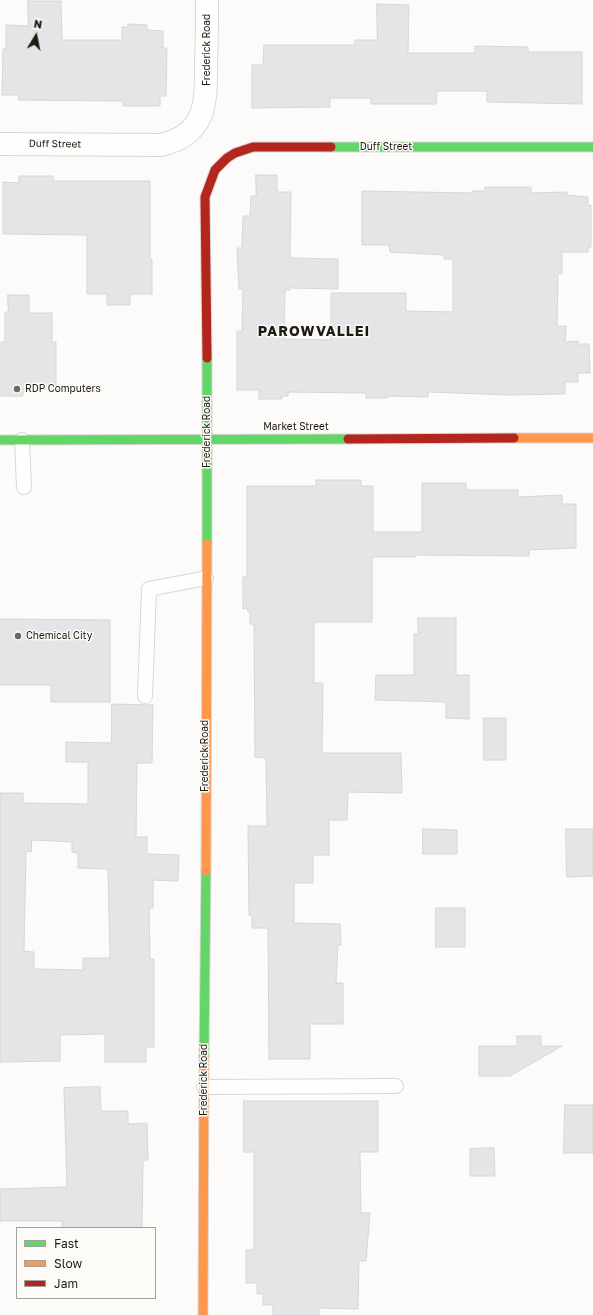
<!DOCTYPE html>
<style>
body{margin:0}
#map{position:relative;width:593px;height:1315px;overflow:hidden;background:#fcfbf9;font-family:"Golos Text",sans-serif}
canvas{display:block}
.legend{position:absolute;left:16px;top:1227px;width:140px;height:72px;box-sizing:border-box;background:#fdfbf8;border:1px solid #a3a19d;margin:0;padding:5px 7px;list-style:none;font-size:12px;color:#1d1a14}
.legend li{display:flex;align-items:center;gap:8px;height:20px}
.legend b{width:20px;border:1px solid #a3a19d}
.north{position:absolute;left:16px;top:16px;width:40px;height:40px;-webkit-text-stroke:3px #fdfbf8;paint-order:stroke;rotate:10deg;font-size:11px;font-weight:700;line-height:16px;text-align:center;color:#1d1a14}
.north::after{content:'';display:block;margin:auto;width:14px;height:18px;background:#1d1a14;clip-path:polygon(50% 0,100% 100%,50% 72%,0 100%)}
</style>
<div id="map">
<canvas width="593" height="1315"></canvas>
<ul class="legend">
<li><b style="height:5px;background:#63d668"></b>Fast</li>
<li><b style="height:5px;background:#ff974d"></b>Slow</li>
<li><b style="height:5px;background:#b3261e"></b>Jam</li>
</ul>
<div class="north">N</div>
</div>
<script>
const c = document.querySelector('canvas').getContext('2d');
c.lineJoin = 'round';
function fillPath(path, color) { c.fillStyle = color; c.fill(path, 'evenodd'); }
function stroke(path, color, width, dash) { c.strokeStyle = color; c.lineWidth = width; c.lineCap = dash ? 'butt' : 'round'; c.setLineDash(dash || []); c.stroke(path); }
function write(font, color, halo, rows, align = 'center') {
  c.font = font + ' "Golos Text",sans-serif'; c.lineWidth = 3; c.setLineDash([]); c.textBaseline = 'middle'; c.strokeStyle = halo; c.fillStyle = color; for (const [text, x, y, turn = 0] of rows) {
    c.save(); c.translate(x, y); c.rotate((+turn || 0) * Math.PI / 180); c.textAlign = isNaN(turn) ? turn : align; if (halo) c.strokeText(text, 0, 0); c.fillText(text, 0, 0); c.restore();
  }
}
const building = new Path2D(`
 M28 1H61L62 40H122V27H128V24L147 25V30L163 31V48H167L166 96H160V106H123V101L18 100 19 95H2L3 49H6V25L28 26Z
 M377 4 409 5 408 53H475V46L528 47V52H582V104L487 102V91H437L436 104H371V98H330V107L252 108V65H263L264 45H355V40H377Z
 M256 175H277V192H291L290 258 338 259V289L290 288V290H285L284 339 331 340V293H406V311L453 312V259H444V255L390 252 389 245H362V191L472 193V191H485V187H531V193L567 192V195L588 197V206L591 205V247H588V252H562V274L558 273 557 326H566L565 342 578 341V344H589L590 373H578V382H565V394L509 395 428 392V397L387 396V398H366V393L288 392V396H282V399H259V390H237V331H242L243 289H239L237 248H242L243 216H250L251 196H256Z
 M19 176H53V181H150V259H152V294H130V305H107V294H87V235L3 234V182L19 183Z
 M8 295H29V313H52V342H56V389H23V396H1V342H5V312H8Z
 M316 480H361V486H373V532H422V483H466V490H518V497L562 495V504H576V548L529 550V556L415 555V557H372V622H314V683H323L322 753H401L402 793 348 792 347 820H329V855H313V883H294V923L340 924 341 945H338L336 983H343V1024H310V1059H269L268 928H252V915H249L248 826H267L266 758 255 757 254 624H250V612H248L247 608 243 609V577H247V486H316Z
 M418 618H456V675H469V719L446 718V702L375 700 376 675H414V634H418Z
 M0 619 110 620V702H51V685H0Z
 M112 704 153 705 152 763H137L136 837H147V854L179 855 178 881 153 880V908H149L150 959H154V1047H146V1062H105V1034L60 1035V1061L0 1062V793H23V803L88 804V762H66V742L111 743ZM32 840 72 842V852L78 853V868L108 869 110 958H83V970L34 969V952L24 951 26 851 31 852Z
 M484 718H506V760H484Z
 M423 829 457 830V854H423Z
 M566 829H593V876L567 877Z
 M436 908H465V947H436Z
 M517 1036H541V1046H562L510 1076H479V1046H517Z
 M100 1087 101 1111H128V1124L147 1123 148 1160H143L142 1228H62V1221H0V1189L67 1187 64 1088Z
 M244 1101H378V1152H360L361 1213H370L366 1261H359L358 1309 319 1308V1315H273V1305H263V1294H257V1283H246V1250H254V1152H244Z
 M565 1105H593V1153H564Z
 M494 1148 495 1176H470V1149Z`);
fillPath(building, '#e3e5e7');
stroke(building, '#d4d6d8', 1);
const lane = new Path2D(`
 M22 440 24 487
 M145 696 149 589 206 578
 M204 1087 396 1086`);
const street = new Path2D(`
 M0 144 161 145C208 134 206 101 206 61 207 41 207 20 207 0`);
const fast = new Path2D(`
 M331 147H593
 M207 358V544
 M0 440 348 439
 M204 1056 206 871`);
const slow = new Path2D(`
 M514 438H593
 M206 871 207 544
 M203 1315 204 1056`);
const jam = new Path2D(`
 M207 358 205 197 215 170 227 158 235 153 253 147H331
 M348 439 514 438`);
stroke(lane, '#d9d7d3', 16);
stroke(street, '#d9d7d3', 24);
stroke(fast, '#d9d7d3', 11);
stroke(slow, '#d9d7d3', 11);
stroke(jam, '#d9d7d3', 11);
stroke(lane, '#fffefe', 14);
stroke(street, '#fffefe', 22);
stroke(fast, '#63d668', 9);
stroke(slow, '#ff974d', 9);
stroke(jam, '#b3261e', 9);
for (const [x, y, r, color] of [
 [17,389,4,"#6b6964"],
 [18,636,4,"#6b6964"]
]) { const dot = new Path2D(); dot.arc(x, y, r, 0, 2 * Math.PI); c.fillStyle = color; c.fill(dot); stroke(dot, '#fdfbf8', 1.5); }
write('10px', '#1d1a14', '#fdfbf8', [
 ["Frederick Road",207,50,-90],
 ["Duff Street",55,144,1],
 ["Duff Street",386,147],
 ["Market Street",296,427],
 ["Frederick Road",207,432,-90],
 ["Frederick Road",205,756,-90],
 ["Frederick Road",204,1080,-90]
]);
write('10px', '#1d1a14', '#fdfbf8', [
 ["RDP Computers",25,389],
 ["Chemical City",26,636]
], 'left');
c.letterSpacing = '1px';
write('bold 14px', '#1d1a14', '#fdfbf8', [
 ["PAROWVALLEI",314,332]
]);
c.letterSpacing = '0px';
</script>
